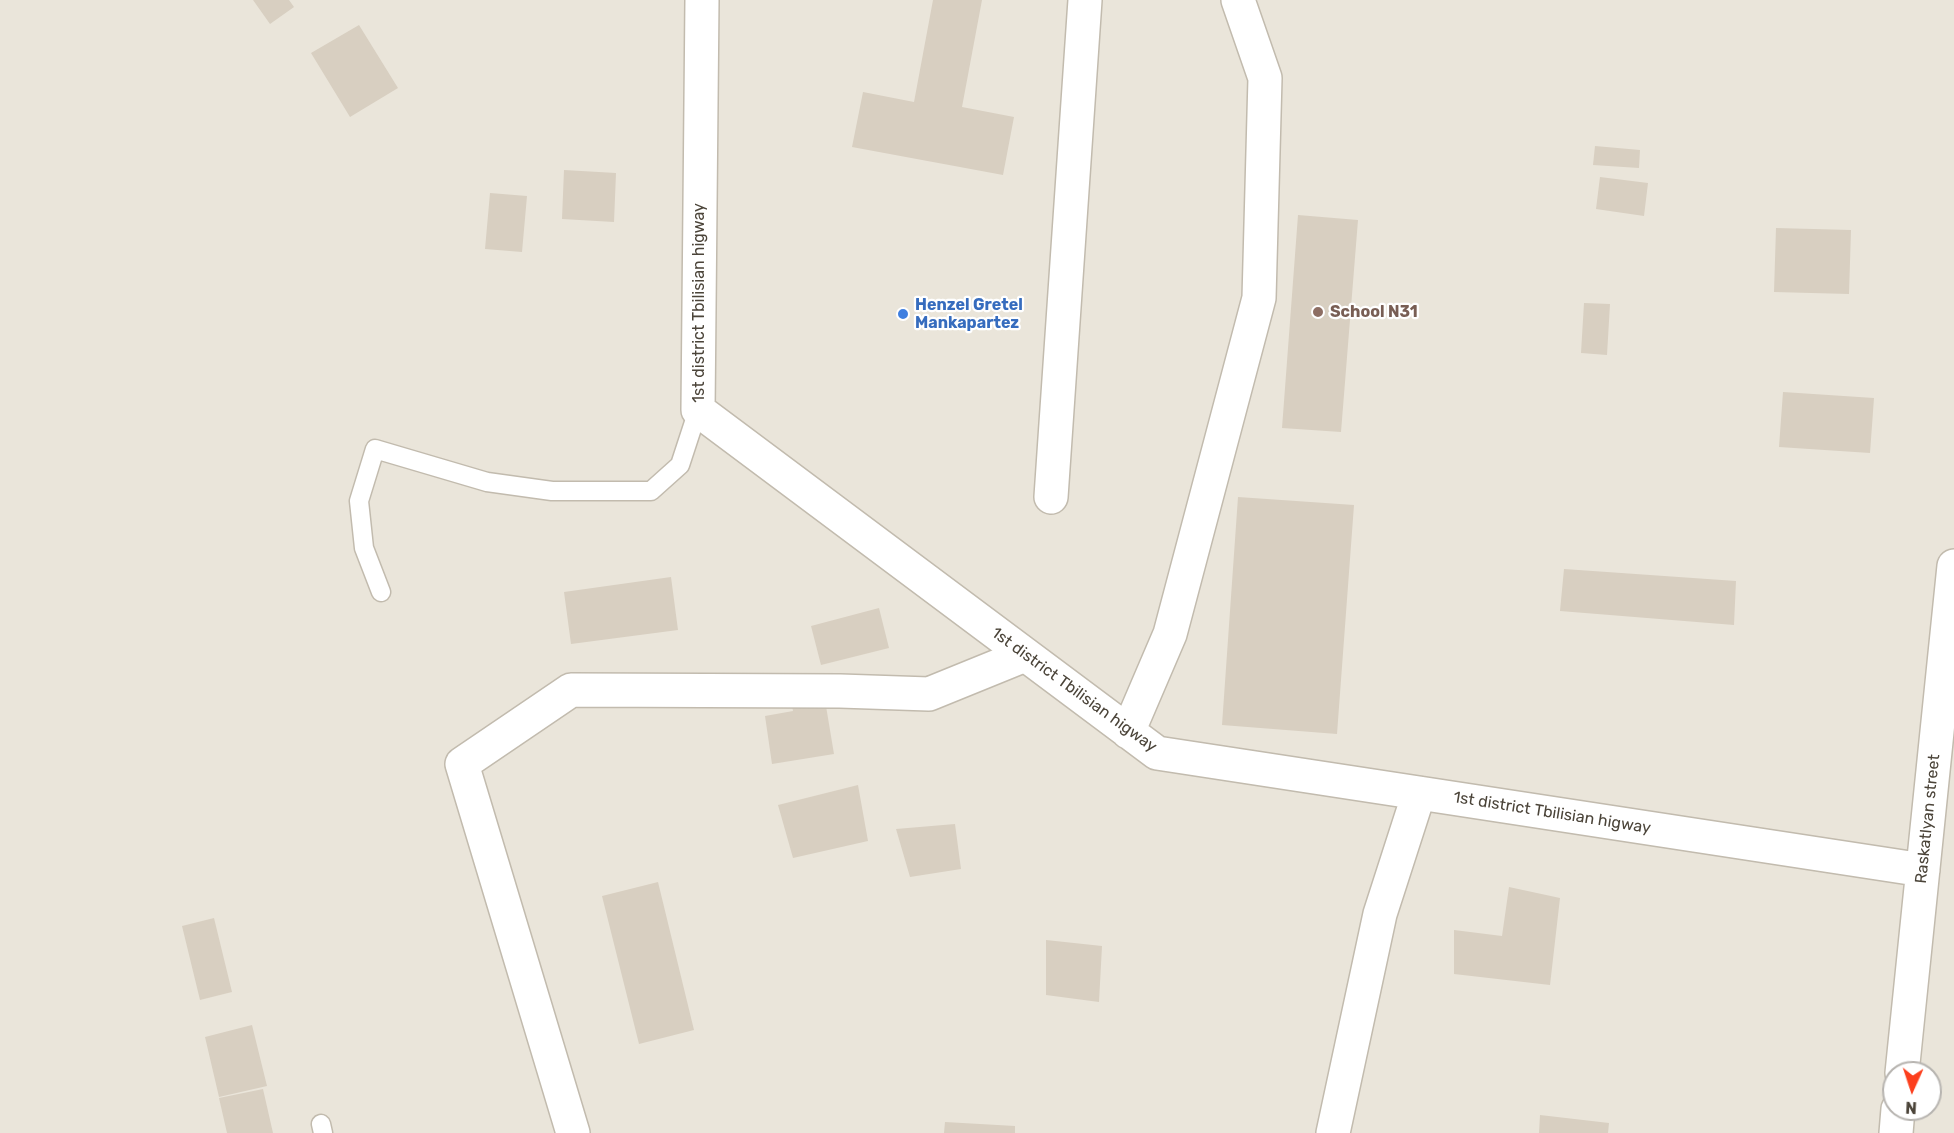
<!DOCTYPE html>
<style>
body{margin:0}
#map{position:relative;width:1954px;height:1133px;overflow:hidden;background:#f6f3ec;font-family:Rubik,sans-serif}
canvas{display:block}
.north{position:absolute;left:1882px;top:1061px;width:60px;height:60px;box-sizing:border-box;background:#fff;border:2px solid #b7b4b0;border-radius:50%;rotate:183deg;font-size:16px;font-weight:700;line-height:24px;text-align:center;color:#4b4439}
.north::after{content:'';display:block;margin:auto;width:21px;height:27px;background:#fc3f1d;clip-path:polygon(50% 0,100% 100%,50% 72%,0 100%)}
</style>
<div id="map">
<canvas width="1954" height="1133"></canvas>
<div class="north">N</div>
</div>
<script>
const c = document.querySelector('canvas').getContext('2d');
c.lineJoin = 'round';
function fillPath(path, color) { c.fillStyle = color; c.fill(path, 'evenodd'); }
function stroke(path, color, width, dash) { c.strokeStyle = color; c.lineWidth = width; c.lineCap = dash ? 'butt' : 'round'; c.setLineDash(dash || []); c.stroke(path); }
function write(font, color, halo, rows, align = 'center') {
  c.font = font + ' Rubik,sans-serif'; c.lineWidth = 4.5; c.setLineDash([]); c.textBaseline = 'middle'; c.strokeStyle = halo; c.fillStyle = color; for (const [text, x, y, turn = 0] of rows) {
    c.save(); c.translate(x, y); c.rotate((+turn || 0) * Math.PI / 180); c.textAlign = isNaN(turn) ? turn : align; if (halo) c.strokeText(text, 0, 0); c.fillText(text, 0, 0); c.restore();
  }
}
fillPath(new Path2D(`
 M0 0H1954V1133H0ZM1894 1073H1930V1109H1894Z`), '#eae5da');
fillPath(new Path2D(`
 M253 0H289L294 7 270 24Z
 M933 0H982L962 107 1014 117 1003 175 852 147 863 92 914 102Z
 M359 25 398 88 350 117 311 53Z
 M1595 146 1640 150 1639 168 1593 165Z
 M564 170 616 173 614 222 562 219Z
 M1600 177 1648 183 1644 216 1596 209Z
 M490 193 527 196 522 252 485 249Z
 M1298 215 1358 220 1341 432 1282 428Z
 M1776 228 1851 230 1849 294 1774 292Z
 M1584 303 1610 304 1607 355 1581 353Z
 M1783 392 1874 398 1870 453 1779 447Z
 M1238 497 1354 505 1337 734 1222 725Z
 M1564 569 1736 581 1734 625 1560 611Z
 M671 577 678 630 571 644 564 592Z
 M879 608 889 648 821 665 811 626Z
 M824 694 834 754 772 764 765 716 793 711 791 699Z
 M858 785 868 841 793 858 778 805Z
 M955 824 961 869 910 877 896 829Z
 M658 882 694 1030 639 1044 602 896Z
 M1509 887 1560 898 1550 985 1454 974V930L1502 936Z
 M214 918 232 992 200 1000 182 926Z
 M1046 940 1102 946 1099 1002 1046 995Z
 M252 1025 267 1086 219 1097 205 1037Z
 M263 1089 273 1133H227L219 1098Z
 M1540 1115 1609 1123 1608 1133H1539Z
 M945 1122 1015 1126V1133H944Z`), '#d8cfc1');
const service = new Path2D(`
 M381 592 364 548 359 501 375 449 487 482 552 491H651L680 465 698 410
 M321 1124 323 1133`);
const minor = new Path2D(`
 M702 0 698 410 1157 753 1923 870
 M1051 497 1085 0
 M1128 732 1170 634 1259 298 1265 78 1238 0
 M1902 1073 1954 566
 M573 1133 462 764 571 690 840 691 929 694 1025 655
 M1333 1133 1380 914 1419 793
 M1896 1133 1898 1109`);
stroke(service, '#c2bbae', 21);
stroke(minor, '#c2bbae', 36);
stroke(service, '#fff', 18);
stroke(minor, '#fff', 33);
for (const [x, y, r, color] of [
 [1318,312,6,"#8d6e63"],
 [903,314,6,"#3f7fe0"]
]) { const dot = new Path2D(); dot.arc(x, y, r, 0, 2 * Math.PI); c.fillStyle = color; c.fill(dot); stroke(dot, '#fff', 2); }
write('16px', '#4b4439', '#fff', [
 ["1st district Tbilisian higway",699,303,-90],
 ["1st district Tbilisian higway",1074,690,36],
 ["1st district Tbilisian higway",1552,813,9],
 ["Raskatlyan street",1928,819,-84]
]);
write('bold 16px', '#366cbe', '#fff', [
 ["Henzel Gretel",915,305],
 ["Mankapartez",915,323]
], 'left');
write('bold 16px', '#785e54', '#fff', [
 ["School N31",1330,312]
], 'left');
</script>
